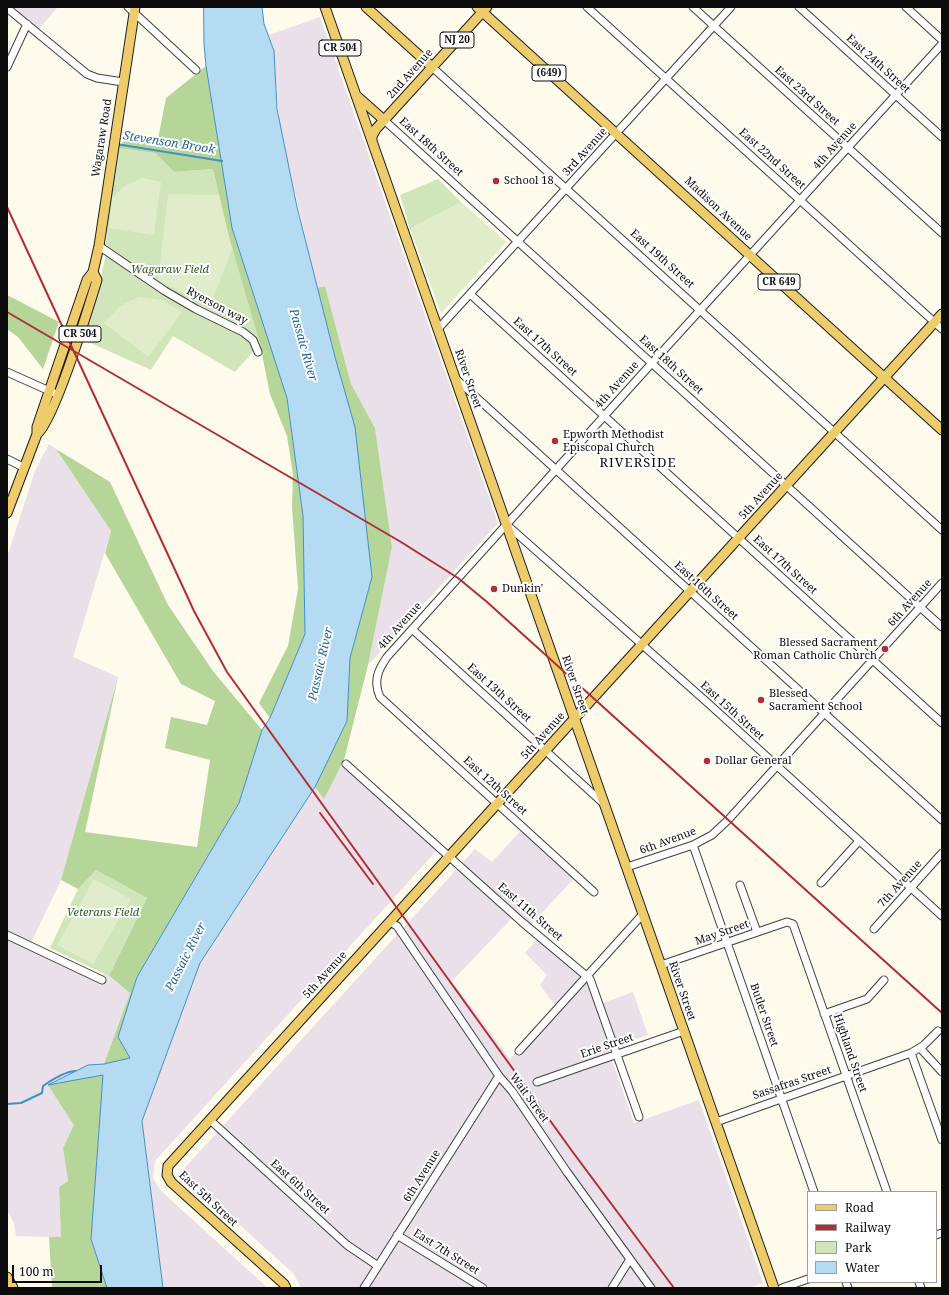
<!DOCTYPE html>
<style>
body{margin:0}
#map{position:relative;width:949px;height:1295px;overflow:hidden;background:#fefaec;font-family:"Noto Serif",serif}
canvas{display:block}
.frame{position:absolute;inset:0;border:8px solid #0c0c0c;pointer-events:none}
.legend{position:absolute;left:807px;top:1191px;width:130px;height:92px;box-sizing:border-box;background:#fff;border:1px solid #9e9e9e;margin:0;padding:5px 7px;list-style:none;font-size:12px;color:#0c0c0c}
.legend li{display:flex;align-items:center;gap:8px;height:20px}
.legend b{width:20px;border:1px solid #9e9e9e}
.scale{position:absolute;left:12px;top:1265px;width:90px;height:18px;box-sizing:border-box;border:2px solid #0c0c0c;border-top:0;padding-left:5px;font-size:12px;line-height:14px;white-space:nowrap;color:#0c0c0c;-webkit-text-stroke:3px #fff;paint-order:stroke}
</style>
<div id="map">
<canvas width="949" height="1295"></canvas>
<div class="frame"></div>
<ul class="legend">
<li><b style="height:5px;background:#eecc6b"></b>Road</li>
<li><b style="height:5px;background:#b12e37"></b>Railway</li>
<li><b style="height:11px;background:#d0e5b9"></b>Park</li>
<li><b style="height:11px;background:#b4dbf1"></b>Water</li>
</ul>
<div class="scale">100 m</div>
</div>
<script>
const c = document.querySelector('canvas').getContext('2d');
c.lineJoin = 'round';
function fillPath(path, color) { c.fillStyle = color; c.fill(path, 'evenodd'); }
function stroke(path, color, width, dash) { c.strokeStyle = color; c.lineWidth = width; c.lineCap = dash ? 'butt' : 'round'; c.setLineDash(dash || []); c.stroke(path); }
function write(font, color, halo, rows, align = 'center') {
  c.font = font + ' "Noto Serif",serif'; c.lineWidth = 4; c.setLineDash([]); c.textBaseline = 'middle'; c.strokeStyle = halo; c.fillStyle = color; for (const [text, x, y, turn = 0] of rows) {
    c.save(); c.translate(x, y); c.rotate((+turn || 0) * Math.PI / 180); c.textAlign = isNaN(turn) ? turn : align; if (halo) c.strokeText(text, 0, 0); c.fillText(text, 0, 0); c.restore();
  }
}
fillPath(new Path2D(`
 M12 7H58L38 30Z
 M320 17 498 523 368 665 392 547 375 428 351 384 325 286 317 288 279 123 274 51 269 35Z
 M49 444 56 449 111 531 73 657 118 677 61 880 28 949 99 983 104 973 130 993 104 1064 88 1065 74 1125 63 1148 68 1181 59 1187 61 1237H49L16 1236 14 1223 7 1210V557L35 471Z
 M344 760 440 847 155 1161 153 1178 161 1191 268 1288H163L142 1121 200 963 315 787 324 799Z
 M524 827 577 875 529 927 515 915 452 981 510 1059 557 1008 540 985 547 975 525 953 539 937 589 973 600 1004 633 992 648 1035 608 1049 634 1123 699 1100 763 1283 748 1288H301L294 1274 181 1172 475 849 492 862Z`), '#e9e0ea');
fillPath(new Path2D(`
 M117 148 155 153 174 172 213 169 228 234 260 344 235 372 173 336 151 370 82 339 97 296 105 258 109 206Z
 M438 179 461 202 410 229 400 195Z
 M96 870 147 898 109 976 50 948 78 889Z`), '#d0e5b9');
fillPath(new Path2D(`
 M206 66 232 228 286 393 303 517 305 634 270 718 259 703 288 646 298 589 292 507 293 475 287 436 270 394 260 344 228 234 213 169 174 172 155 153 117 148 130 135 158 139 166 98Z
 M325 286 351 384 375 428 392 547 368 665 344 760 324 799 315 787 347 721 350 658 372 577 335 357 317 288Z
 M7 295 59 322 43 369 18 337 7 329Z
 M56 449 110 482 168 605 213 671 262 730 239 803 137 977 131 1058 104 1064 130 993 109 976 147 898 96 870 78 889 61 880 118 677 85 832 197 847 210 760 165 748 171 717 207 725 215 701 181 684 105 553 111 531Z
 M103 1074 91 1239 107 1288H52L49 1237H61L59 1187 68 1181 63 1148 74 1125 48 1085Z`), '#b5d599');
fillPath(new Path2D(`
 M142 178 161 182 154 234 152 235 109 228 112 198 125 186Z
 M170 194 219 195 232 249 211 304 208 305 158 280 168 195Z
 M461 202 506 242 441 313 410 229Z
 M139 297 162 300 182 312 150 355 147 356 104 323 120 306Z
 M94 879 131 899 93 964 57 945Z`), '#e1edca');
const water = new Path2D(`
 M204 7H262L264 24 274 51 277 109 297 207 335 357 355 427 372 577 350 658 347 721 315 787 200 963 142 1121 163 1288H107L91 1239 103 1075 48 1085 88 1065 104 1064 130 1058 118 1037 137 977 239 803 262 730 270 718 305 634 303 516 287 398 232 228 206 66 204 44Z`);
fillPath(water, '#b4dbf1');
stroke(water, '#4191c3', 1);
stroke(new Path2D(`
 M116 144 222 161
 M7 1104 21 1103 42 1093 43 1086C53 1079 64 1072 75 1071`), '#4191c3', 2);
const minor = new Path2D(`
 M128 7 196 70
 M587 7 942 329
 M693 7 942 233
 M799 7 942 137
 M906 7 942 40
 M7 8 87 74 97 78 123 82
 M7 67 27 24
 M432 67 942 530
 M384 120 942 627
 M99 246 165 291 196 309 243 332 253 340 258 352
 M470 294 942 723
 M438 329 731 7
 M7 372 54 393
 M455 378 942 820
 M7 459 23 467
 M506 524 709 704 942 916
 M412 629 604 804
 M346 764 522 922 590 979 639 1117
 M693 845 814 1192
 M627 867 693 845 712 835 728 820 942 583
 M821 883 859 841
 M740 885 757 932
 M594 892 380 697C373 681 378 670 387 657L652 363 942 44
 M390 922 397 926 499 1076 512 1091 567 1172 651 1288
 M874 929 942 853
 M7 935 102 980
 M661 965 787 922 793 924 887 1192
 M824 1014 867 999 884 980
 M920 1048 942 1072
 M519 1051 643 914
 M911 1053 942 1140
 M537 1082 684 1031
 M210 1120 347 1245 378 1266
 M716 1122 911 1053 924 1045 938 1031
 M397 1235 483 1288
 M936 1235 942 1233
 M846 1282 848 1288
 M919 1282 921 1288
 M364 1288 499 1076
 M612 1288 630 1259
 M782 1288 808 1279`);
const major = new Path2D(`
 M325 7 774 1288
 M366 7 432 67
 M477 7 942 430
 M358 97 384 120
 M372 141V136L376 129 487 7
 M37 434C54 422 89 306 97 280L93 272
 M7 513 37 434V427L87 280 93 272 99 246 135 7
 M7 1277 13 1288
 M286 1288 284 1284 171 1182 167 1175 168 1166 942 314`);
stroke(minor, '#3f3f3f', 9);
stroke(major, '#1d1d1d', 11);
stroke(minor, '#fff', 7);
stroke(major, '#eecc6b', 9);
stroke(new Path2D(`
 M7 207 194 611 227 672 572 1151 674 1288
 M7 312 401 542 458 578 487 602 942 1013
 M320 813 373 884`), '#b12e37', 2);
for (const [x, y, r, color] of [
 [496,181,4,"#b12e37"],
 [555,441,4,"#b12e37"],
 [494,589,4,"#b12e37"],
 [885,649,4,"#b12e37"],
 [761,700,4,"#b12e37"],
 [707,761,4,"#b12e37"]
]) { const dot = new Path2D(); dot.arc(x, y, r, 0, 2 * Math.PI); c.fillStyle = color; c.fill(dot); stroke(dot, '#fff', 1.5); }
for (const [x, y, w] of [
 [457,40,34],
 [340,48,42],
 [549,73,34],
 [779,282,42],
 [80,334,42]
]) { const box = new Path2D(); box.roundRect(x - w / 2, y - 8, w, 16, 3); c.fillStyle = '#fff'; c.fill(box); stroke(box, '#0c0c0c', 1); }
write('bold 10px', '#0c0c0c', null, [
 ["NJ 20",457,40],
 ["CR 504",340,48],
 ["(649)",549,73],
 ["CR 649",779,282],
 ["CR 504",80,334]
]);
write('11px', '#0c0c0c', '#fff', [
 ["East 24th Street",878,64,42],
 ["2nd Avenue",410,74,-48],
 ["East 23rd Street",807,96,42],
 ["Wagaraw Road",102,138,-81],
 ["4th Avenue",835,146,-48],
 ["East 18th Street",431,147,42],
 ["3rd Avenue",585,152,-48],
 ["East 22nd Street",772,159,42],
 ["Madison Avenue",718,209,43],
 ["East 19th Street",662,259,42],
 ["Ryerson way",217,306,28],
 ["East 17th Street",545,347,42],
 ["East 18th Street",671,365,42],
 ["River Street",468,379,71],
 ["4th Avenue",617,385,-48],
 ["5th Avenue",761,496,-48],
 ["East 17th Street",785,565,42],
 ["East 16th Street",706,591,42],
 ["6th Avenue",910,603,-48],
 ["4th Avenue",400,626,-48],
 ["River Street",575,685,71],
 ["East 13th Street",499,693,42],
 ["East 15th Street",732,711,42],
 ["5th Avenue",543,736,-48],
 ["East 12th Street",495,786,42],
 ["6th Avenue",668,841,-20],
 ["7th Avenue",900,884,-48],
 ["East 11th Street",530,912,41],
 ["May Street",722,933,-19],
 ["5th Avenue",325,975,-48],
 ["River Street",682,991,71],
 ["Butler Street",764,1015,71],
 ["Erie Street",607,1046,-19],
 ["Highland Street",850,1053,71],
 ["Sassafras Street",792,1083,-19],
 ["Wait Street",529,1098,54],
 ["6th Avenue",422,1176,-58],
 ["East 6th Street",300,1187,42],
 ["East 5th Street",208,1199,43],
 ["East 7th Street",446,1252,32]
]);
write('11px', '#0c0c0c', '#fff', [
 ["School 18",504,181],
 ["Epworth Methodist",563,435],
 ["Episcopal Church",563,448],
 ["Dunkin'",502,589],
 ["Blessed Sacrament",877,643,"right"],
 ["Roman Catholic Church",877,656,"right"],
 ["Blessed",769,694],
 ["Sacrament School",769,707],
 ["Dollar General",715,761]
], 'left');
write('italic 11px', '#2f5e21', '#fff', [
 ["Wagaraw Field",170,270],
 ["Veterans Field",103,913]
]);
write('italic 12px', '#1f6394', '#fff', [
 ["Stevenson Brook",169,143,9],
 ["Passaic River",303,345,74],
 ["Passaic River",321,664,-77],
 ["Passaic River",186,957,-63]
]);
c.letterSpacing = '1px';
write('13px', '#0c0c0c', '#fff', [
 ["RIVERSIDE",638,463]
]);
c.letterSpacing = '0px';
</script>
